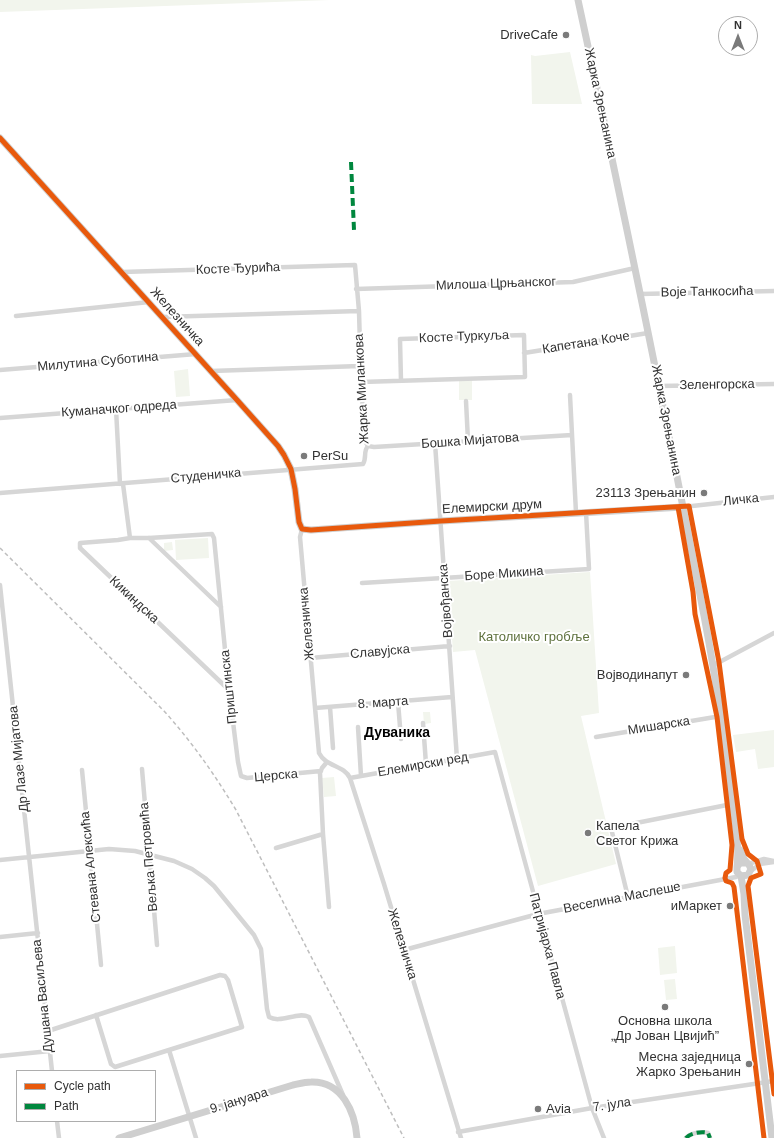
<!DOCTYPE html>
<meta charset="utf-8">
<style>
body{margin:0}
#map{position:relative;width:774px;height:1138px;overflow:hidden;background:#fff;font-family:Arial,sans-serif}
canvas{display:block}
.legend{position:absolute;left:16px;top:1070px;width:140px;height:52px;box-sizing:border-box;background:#fff;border:1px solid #adadad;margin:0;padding:5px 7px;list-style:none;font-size:12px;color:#323232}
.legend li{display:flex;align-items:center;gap:8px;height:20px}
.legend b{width:20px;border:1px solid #adadad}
.north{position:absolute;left:718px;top:16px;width:40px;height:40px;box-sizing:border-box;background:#fff;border:1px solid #adadad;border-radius:50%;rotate:0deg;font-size:11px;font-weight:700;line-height:16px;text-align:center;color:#323232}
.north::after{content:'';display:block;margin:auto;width:14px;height:18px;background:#7a7a7a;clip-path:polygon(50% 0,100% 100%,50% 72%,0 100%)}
</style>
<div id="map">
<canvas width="774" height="1138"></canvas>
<ul class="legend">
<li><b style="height:5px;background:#e8590c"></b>Cycle path</li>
<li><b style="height:5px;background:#00873e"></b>Path</li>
</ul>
<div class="north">N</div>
</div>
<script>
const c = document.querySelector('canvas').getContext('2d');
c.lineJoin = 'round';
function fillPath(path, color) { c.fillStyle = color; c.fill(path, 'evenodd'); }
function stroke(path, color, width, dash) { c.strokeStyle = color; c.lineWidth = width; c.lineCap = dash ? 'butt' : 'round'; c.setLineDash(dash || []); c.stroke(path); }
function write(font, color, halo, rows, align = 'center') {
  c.font = font + ' Arial,sans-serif'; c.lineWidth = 4; c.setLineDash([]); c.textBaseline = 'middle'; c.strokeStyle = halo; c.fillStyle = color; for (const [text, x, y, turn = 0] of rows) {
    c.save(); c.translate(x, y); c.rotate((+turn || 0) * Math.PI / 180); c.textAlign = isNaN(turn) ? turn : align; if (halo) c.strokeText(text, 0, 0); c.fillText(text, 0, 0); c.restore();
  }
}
fillPath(new Path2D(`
 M0 0H330L0 12Z
 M570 52 582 104H532L531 55 535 56Z
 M188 369 190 396 176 397 174 371Z
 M459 379H472V400H459Z
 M208 538 209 558 176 560 175 540Z
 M172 542 173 550 164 551V543Z
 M590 572 599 713 581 716 616 864 538 886 475 650 453 652 448 581Z
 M423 712H430L431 723 424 724Z
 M774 730V767L758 769 755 749 736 752 733 735Z
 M334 777 336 796 324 797 322 778Z
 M675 946 677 973 660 975 658 948Z
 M675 979 677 999 666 1000 664 980Z`), '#f2f5ed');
stroke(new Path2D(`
 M122 272 355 265 359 311 361 382 365 441 368 446
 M356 289 573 282 635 268
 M640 294 774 291
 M16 316 149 302
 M162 317 359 311
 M524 353 648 333
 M0 370 196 354
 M211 371 360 366
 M361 382 525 377 524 335 400 339 401 381
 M659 386 774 384
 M570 395 576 513
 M466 401 468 441
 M116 409 120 484
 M0 418 237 400
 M435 443 457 759
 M368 446 374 447 572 435
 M123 484 130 538
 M0 493 363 464C367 458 363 451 368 446
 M683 507 774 497
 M302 529 300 537 319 753C326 767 344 765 350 778L384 884 461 1138
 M149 538 221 607
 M362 583 589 569 586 512
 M0 585 52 1071
 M310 658 450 646
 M714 665 774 633
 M229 690 80 548V543L118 540 130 538H149L212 534 214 538 229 690 238 762 241 776 247 778 321 771
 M398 702 401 739
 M330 707 333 748
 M315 708 452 697
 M423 723 426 764
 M358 727 361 776
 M596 737 721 716
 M327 762 322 768 320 773 323 834 329 907
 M142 769 157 945
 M82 770 101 965
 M350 778 495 752 592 1108 604 1138
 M276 848 323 834
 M0 860 109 849 135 851 174 861 192 869 205 878 214 886 254 935 261 949 267 1009 269 1017C281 1024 297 1011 309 1017L343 1095
 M748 864 764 859 774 861
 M751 871 760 864 774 862
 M628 897 611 828 732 804
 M0 937 38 933
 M404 950 538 914 736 877 740 875
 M48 1031 220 975 225 976 228 980 242 1027 115 1067 111 1064 96 1015
 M169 1050 196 1138
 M0 1056 50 1051
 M57 1121 59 1138
 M458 1132 592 1108 774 1081
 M686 1138C690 1133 702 1131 708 1133L710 1138`), '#d6d6d6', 4.5);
stroke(new Path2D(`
 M578 0C621 198 662 396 700 595 713 660 723 726 731 792 733 816 740 842 737 867
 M0 138 237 400 278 446 284 455 291 469 295 489 299 522 302 529 311 530 441 521 683 507
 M740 850 744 859 749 865 751 869 748 875 741 876 737 872V867L740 863H746
 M741 876 744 894 745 915 772 1138
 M119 1138 293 1085C298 1084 305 1082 311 1082 342 1081 355 1112 357 1138`), '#cfcfcf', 7);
stroke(new Path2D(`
 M0 548 164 711C192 742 215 775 236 810L404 1138`), '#bebebe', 1.5, [4, 3]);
stroke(new Path2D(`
 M351 162 354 230
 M686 1138C690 1133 702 1131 708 1133L710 1138`), '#00873e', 4, [8, 4]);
stroke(new Path2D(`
 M0 138 237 400 278 446 284 455 291 469 295 489 299 522 302 529 311 530 441 521 689 506 719 662 742 839 748 854 757 861 761 874 751 878 748 886 774 1094
 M678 507 693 592 695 614 717 717 732 845 730 870 726 873 725 878 726 881 732 883 734 887 764 1138`), '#e8590c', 5);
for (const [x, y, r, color] of [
 [566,35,4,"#7a7a7a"],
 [304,456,4,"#7a7a7a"],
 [704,493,4,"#7a7a7a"],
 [686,675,4,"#7a7a7a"],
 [588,833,4,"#7a7a7a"],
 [730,906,4,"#7a7a7a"],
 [665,1007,4,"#7a7a7a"],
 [749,1064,4,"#7a7a7a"],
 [538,1109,4,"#7a7a7a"]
]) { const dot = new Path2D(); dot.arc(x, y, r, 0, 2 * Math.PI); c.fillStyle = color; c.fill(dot); stroke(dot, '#fff', 1.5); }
write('13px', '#323232', '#fff', [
 ["DriveCafe",558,35],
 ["PerSu",312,456,"left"],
 ["23113 Зрењанин",696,493],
 ["Војводинапут",678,675],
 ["Капела",596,826,"left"],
 ["Светог Крижа",596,841,"left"],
 ["иМаркет",722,906],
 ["Основна школа",665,1021,"center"],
 ["„Др Јован Цвијић”",665,1036,"center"],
 ["Месна заједница",741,1057],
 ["Жарко Зрењанин",741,1072],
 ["Avia",546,1109,"left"]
], 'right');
write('13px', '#323232', '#fff', [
 ["Жарка Зрењанина",600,103,78],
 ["Косте Ђурића",238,269,-2],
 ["Милоша Црњанског",496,284,-2],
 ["Воје Танкосића",707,292,-1],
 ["Железничка",177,317,48],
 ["Косте Туркуља",464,337,-2],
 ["Капетана Коче",586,343,-9],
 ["Милутина Суботина",98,362,-5],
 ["Зеленгорска",717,385,-1],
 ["Жарка Миланкова",362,389,-93],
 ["Куманачког одреда",119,409,-4],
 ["Жарка Зрењанина",666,420,79],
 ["Бошка Мијатова",470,441,-4],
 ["Студеничка",206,476,-5],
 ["Личка",741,500,-6],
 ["Елемирски друм",492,507,-3],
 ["Боре Микина",504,574,-4],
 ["Кикиндска",134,600,43],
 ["Војвођанска",446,601,-94],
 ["Железничка",307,624,-95],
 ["Славујска",380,652,-5],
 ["Приштинска",229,687,-96],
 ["8. марта",383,703,-4],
 ["Мишарска",659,726,-9],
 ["Др Лазе Мијатова",19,759,-96],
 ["Елемирски ред",423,765,-10],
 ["Церска",276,776,-5],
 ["Вељка Петровића",149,857,-95],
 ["Стевана Алексића",91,867,-96],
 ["Веселина Маслеше",622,898,-11],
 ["Железничка",402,944,73],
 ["Патријарха Павла",547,946,75],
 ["Душана Васиљева",43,996,-96],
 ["9. јануара",239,1101,-17],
 ["7. јула",612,1105,-9]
]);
write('13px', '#5e713d', '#fff', [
 ["Католичко гробље",534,637]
]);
write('bold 14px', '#000', '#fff', [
 ["Дуваника",397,733]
]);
</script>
